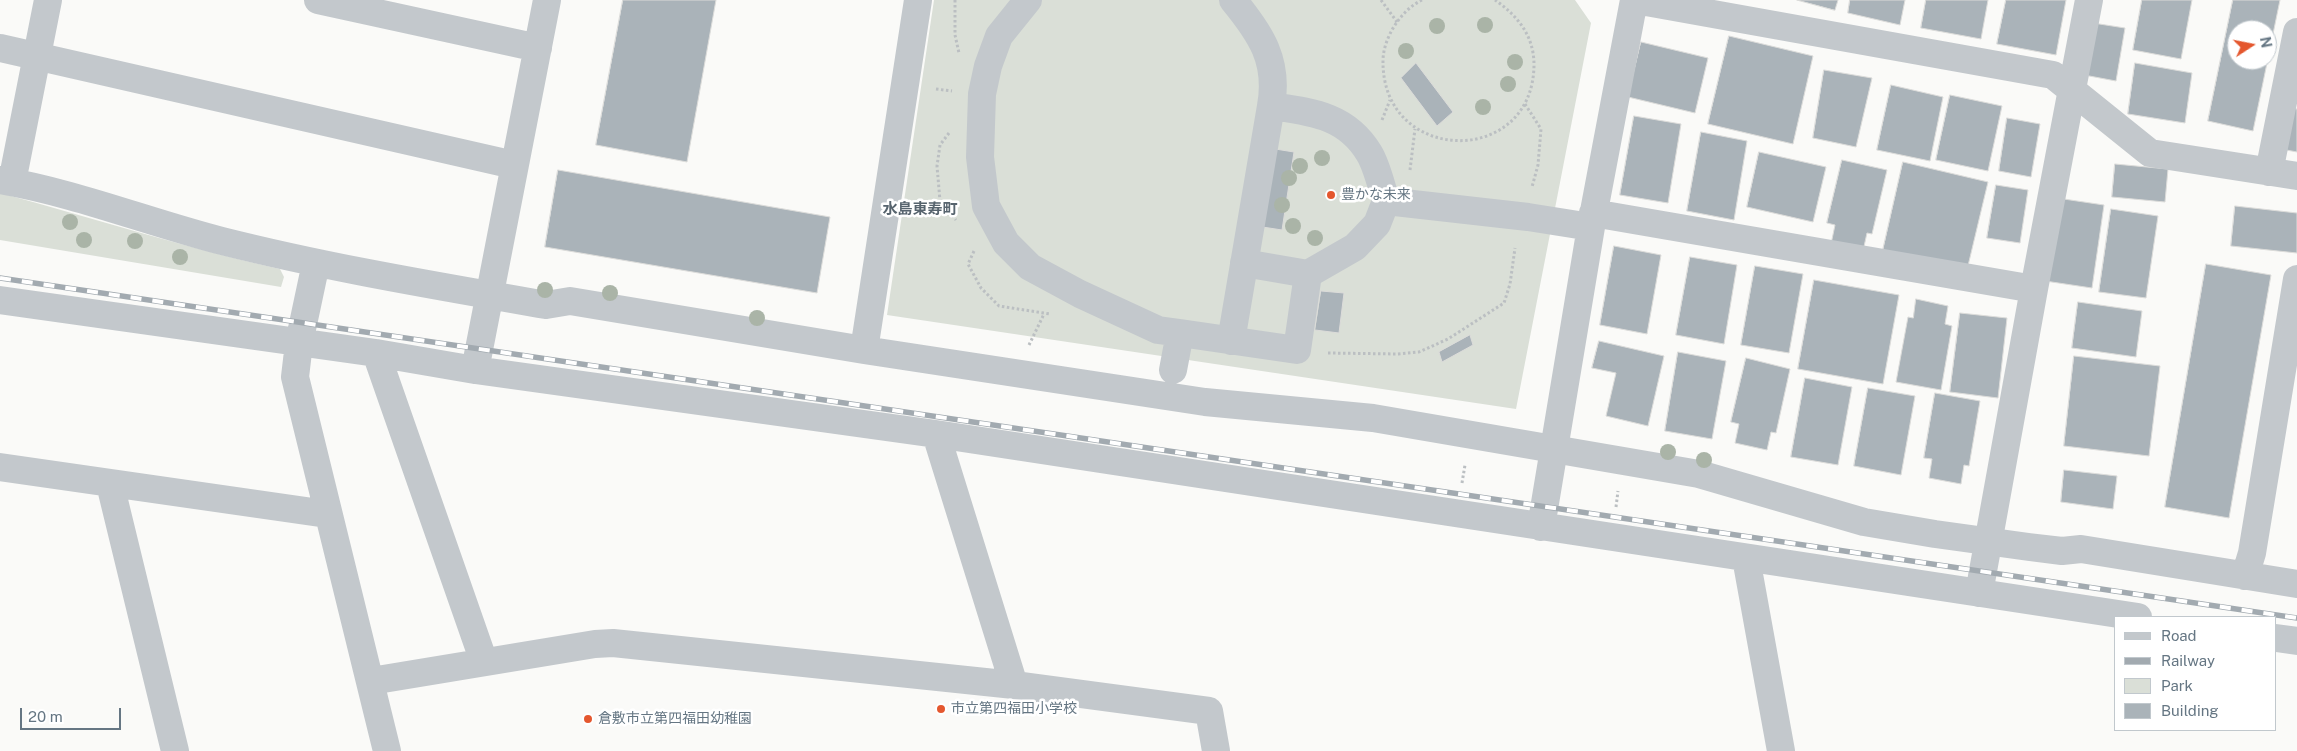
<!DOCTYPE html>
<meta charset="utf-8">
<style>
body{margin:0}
#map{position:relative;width:2297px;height:751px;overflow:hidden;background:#fafaf8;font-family:"Public Sans",sans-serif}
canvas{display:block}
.legend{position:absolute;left:2114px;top:616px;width:162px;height:115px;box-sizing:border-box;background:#fff;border:1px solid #c1c8cd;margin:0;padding:6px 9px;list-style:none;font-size:15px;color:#657683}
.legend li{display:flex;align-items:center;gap:10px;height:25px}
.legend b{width:25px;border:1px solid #c1c8cd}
.north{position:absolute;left:2227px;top:20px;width:50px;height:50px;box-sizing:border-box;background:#fff;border:1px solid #c1c8cd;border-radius:50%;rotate:79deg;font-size:14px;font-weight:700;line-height:20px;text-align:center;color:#657683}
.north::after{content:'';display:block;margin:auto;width:18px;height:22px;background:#e4572e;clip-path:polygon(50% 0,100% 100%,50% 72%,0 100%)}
.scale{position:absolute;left:20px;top:708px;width:101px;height:22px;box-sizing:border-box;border:2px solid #657683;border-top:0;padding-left:6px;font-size:15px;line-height:18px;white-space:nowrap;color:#657683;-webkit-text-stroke:4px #fff;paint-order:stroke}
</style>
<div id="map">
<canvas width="2297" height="751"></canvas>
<ul class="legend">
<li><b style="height:6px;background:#c3c8cc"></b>Road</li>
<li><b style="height:6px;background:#a2aab0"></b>Railway</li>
<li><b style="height:14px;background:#dadfd7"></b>Park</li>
<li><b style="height:14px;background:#aab3b9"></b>Building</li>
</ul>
<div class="north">N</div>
<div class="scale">20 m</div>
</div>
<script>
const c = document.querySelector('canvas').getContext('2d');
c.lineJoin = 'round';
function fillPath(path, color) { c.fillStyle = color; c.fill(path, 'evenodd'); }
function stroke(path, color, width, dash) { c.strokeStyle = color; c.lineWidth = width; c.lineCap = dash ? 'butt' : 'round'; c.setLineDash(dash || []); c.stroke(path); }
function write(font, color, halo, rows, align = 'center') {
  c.font = font + ' "Public Sans","Noto Sans JP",sans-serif'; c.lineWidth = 5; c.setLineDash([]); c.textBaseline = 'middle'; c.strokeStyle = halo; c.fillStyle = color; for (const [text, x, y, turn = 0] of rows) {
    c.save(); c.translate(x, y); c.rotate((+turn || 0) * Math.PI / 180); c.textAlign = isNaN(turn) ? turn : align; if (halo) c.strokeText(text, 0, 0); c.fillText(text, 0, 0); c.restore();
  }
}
fillPath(new Path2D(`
 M934 0H1575L1591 23 1516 409 887 315Z
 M0 193C93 218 186 248 280 269L284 277 281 287 0 240Z`), '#dadfd7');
const building = new Path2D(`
 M623 0H716L687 162 596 145Z
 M1797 0H1838L1835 10Z
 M1850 0H1905L1900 25 1848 13Z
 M1926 0H1988L1981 39 1921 28Z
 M2006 0H2066L2056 55 1997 44Z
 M2142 0H2192L2181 59 2133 50Z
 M2233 0H2280L2253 131 2208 121ZM2237 30H2267V60H2237Z
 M2093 23 2125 28 2116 81 2084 75Z
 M1729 36 1813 56 1793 144 1708 124Z
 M1641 42 1708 58 1695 113 1628 97Z
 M1416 63 1453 112 1437 126 1401 78Z
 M2135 63 2192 73 2185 123 2128 114Z
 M1824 70 1872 78 1856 147 1813 138Z
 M1891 85 1943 97 1930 161 1877 150Z
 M1950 95 2002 106 1988 171 1936 160Z
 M2289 108 2297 109V152L2281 149Z
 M1634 116 1681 124 1668 203 1620 195Z
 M2007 118 2040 124 2031 177 1999 171Z
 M1701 132 1747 141 1734 220 1687 211Z
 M1269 148 1294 152 1282 230 1256 226Z
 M1759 152 1826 167 1813 222 1747 207Z
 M1842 160 1887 170 1872 234 1867 233 1863 251 1831 244 1835 225 1827 223Z
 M1903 162 1988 182 1967 270 1883 250Z
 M2115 164 2168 169 2165 202 2112 197Z
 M558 170 830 217 817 293 545 247Z
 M1996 185 2028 190 2020 243 1987 238Z
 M2057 198 2104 205 2092 288 2045 281Z
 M2235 206 2297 213V253L2231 246Z
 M2111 209 2158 216 2146 298 2099 292Z
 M1614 246 1661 255 1647 334 1600 325Z
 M1690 257 1737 265 1724 344 1676 335Z
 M2206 264 2271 275 2229 518 2165 507Z
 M1755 266 1803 274 1789 353 1741 345Z
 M1814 280 1899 295 1883 384 1798 369Z
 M1321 291 1344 293 1339 333 1315 330Z
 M1916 299 1948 306 1945 324 1952 326 1941 390 1896 382 1908 317 1913 318Z
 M2078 302 2142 311 2136 357 2072 348Z
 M1960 313 2007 318 1998 398 1950 392Z
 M1470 335 1473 345 1442 362 1439 352Z
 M1599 341 1664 356 1648 426 1606 416 1616 373 1592 368Z
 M1678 352 1726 361 1712 439 1665 431Z
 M2074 356 2160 366 2149 456 2064 446Z
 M1746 358 1790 369 1776 433 1771 432 1767 450 1735 443 1739 424 1731 422Z
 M1805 378 1852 387 1838 465 1791 457Z
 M1868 388 1915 396 1901 475 1854 466Z
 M1935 393 1980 401 1969 466 1964 465 1961 484 1929 478 1932 459 1924 458Z
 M2064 470 2117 476 2113 509 2061 502Z`);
fillPath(building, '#aab3b9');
stroke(building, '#dcdcda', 1);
stroke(new Path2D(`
 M955 0V35L959 53
 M1381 0 1397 22
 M1422 0C1401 10 1383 38 1383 61 1382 165 1533 168 1534 65 1534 36 1518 16 1495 0
 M936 89 952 91
 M1525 104 1541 129 1538 165 1532 187
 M1382 120 1390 100
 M949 133 940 145 937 166 940 201 956 220
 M1410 170 1415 129
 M974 251 968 264 981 288 999 306 1050 314
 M1029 345 1044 314
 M1328 353 1398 354 1419 352 1448 339 1504 303 1510 284 1515 248
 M1462 483 1465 465
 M1616 507 1618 491`), '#bbbfc2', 3, [2.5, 2.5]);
stroke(new Path2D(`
 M318 0 538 48
 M1028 0 999 36 988 66 982 94 980 157 986 206 1006 243 1030 267 1080 294 1158 330 1180 333
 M1233 0C1261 34 1279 61 1271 106 1311 112 1346 115 1369 153 1377 166 1381 185 1386 201L1528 217 1591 227
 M1635 0 2053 75 2150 153 2297 176
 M0 48 514 165
 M2269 172 2297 32
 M0 180C76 193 148 222 222 241 329 268 438 286 546 305L570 301 864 350 1205 402 1373 418 1699 474 1864 522 1935 534 2029 547 2062 551 2081 549 2297 584
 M12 182 48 0
 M1593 213 2034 289
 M316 263 299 343 295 377 387 751
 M1244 263 1308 274
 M0 300 376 353 475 370 936 434 2138 617
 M1231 341 1271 106
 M864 350 918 0
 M376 353 484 662
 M475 370 547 0
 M1173 370 1180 333 1297 350 1308 274 1355 247 1377 224 1386 201
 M936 434 1014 685
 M0 467 327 514
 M110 484 175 751
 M1541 527 1591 227 1634 0
 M1746 558 1781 751
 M2245 576 2252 553 2297 279
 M1979 593 2034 289 2089 0
 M2276 638 2297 641
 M371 681 595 644 613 643 1014 685 1209 711 1216 751`), '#c3c8cc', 28);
const rail = new Path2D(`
 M0 278 2297 618`);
stroke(rail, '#a2aab0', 5.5);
stroke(rail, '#fff', 4, [11]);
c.fillStyle = '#aab4a7';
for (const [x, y] of [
 [1485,25],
 [1437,26],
 [1406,51],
 [1515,62],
 [1508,84],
 [1483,107],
 [1322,158],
 [1300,166],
 [1289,178],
 [1282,205],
 [70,222],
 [1293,226],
 [1315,238],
 [84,240],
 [135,241],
 [180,257],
 [545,290],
 [610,293],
 [757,318],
 [1668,452],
 [1704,460]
]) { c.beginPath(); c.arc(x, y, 8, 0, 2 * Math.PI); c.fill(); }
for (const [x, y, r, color] of [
 [1331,195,5,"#e4572e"],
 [941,709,5,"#e4572e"],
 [588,719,5,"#e4572e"]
]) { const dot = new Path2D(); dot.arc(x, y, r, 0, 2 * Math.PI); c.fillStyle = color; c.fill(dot); stroke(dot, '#fff', 2); }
write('14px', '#657683', '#fff', [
 ["豊かな未来",1341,195],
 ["市立第四福田小学校",951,709],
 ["倉敷市立第四福田幼稚園",598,719]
], 'left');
write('bold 15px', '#57646e', '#fff', [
 ["水島東寿町",920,209]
]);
</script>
